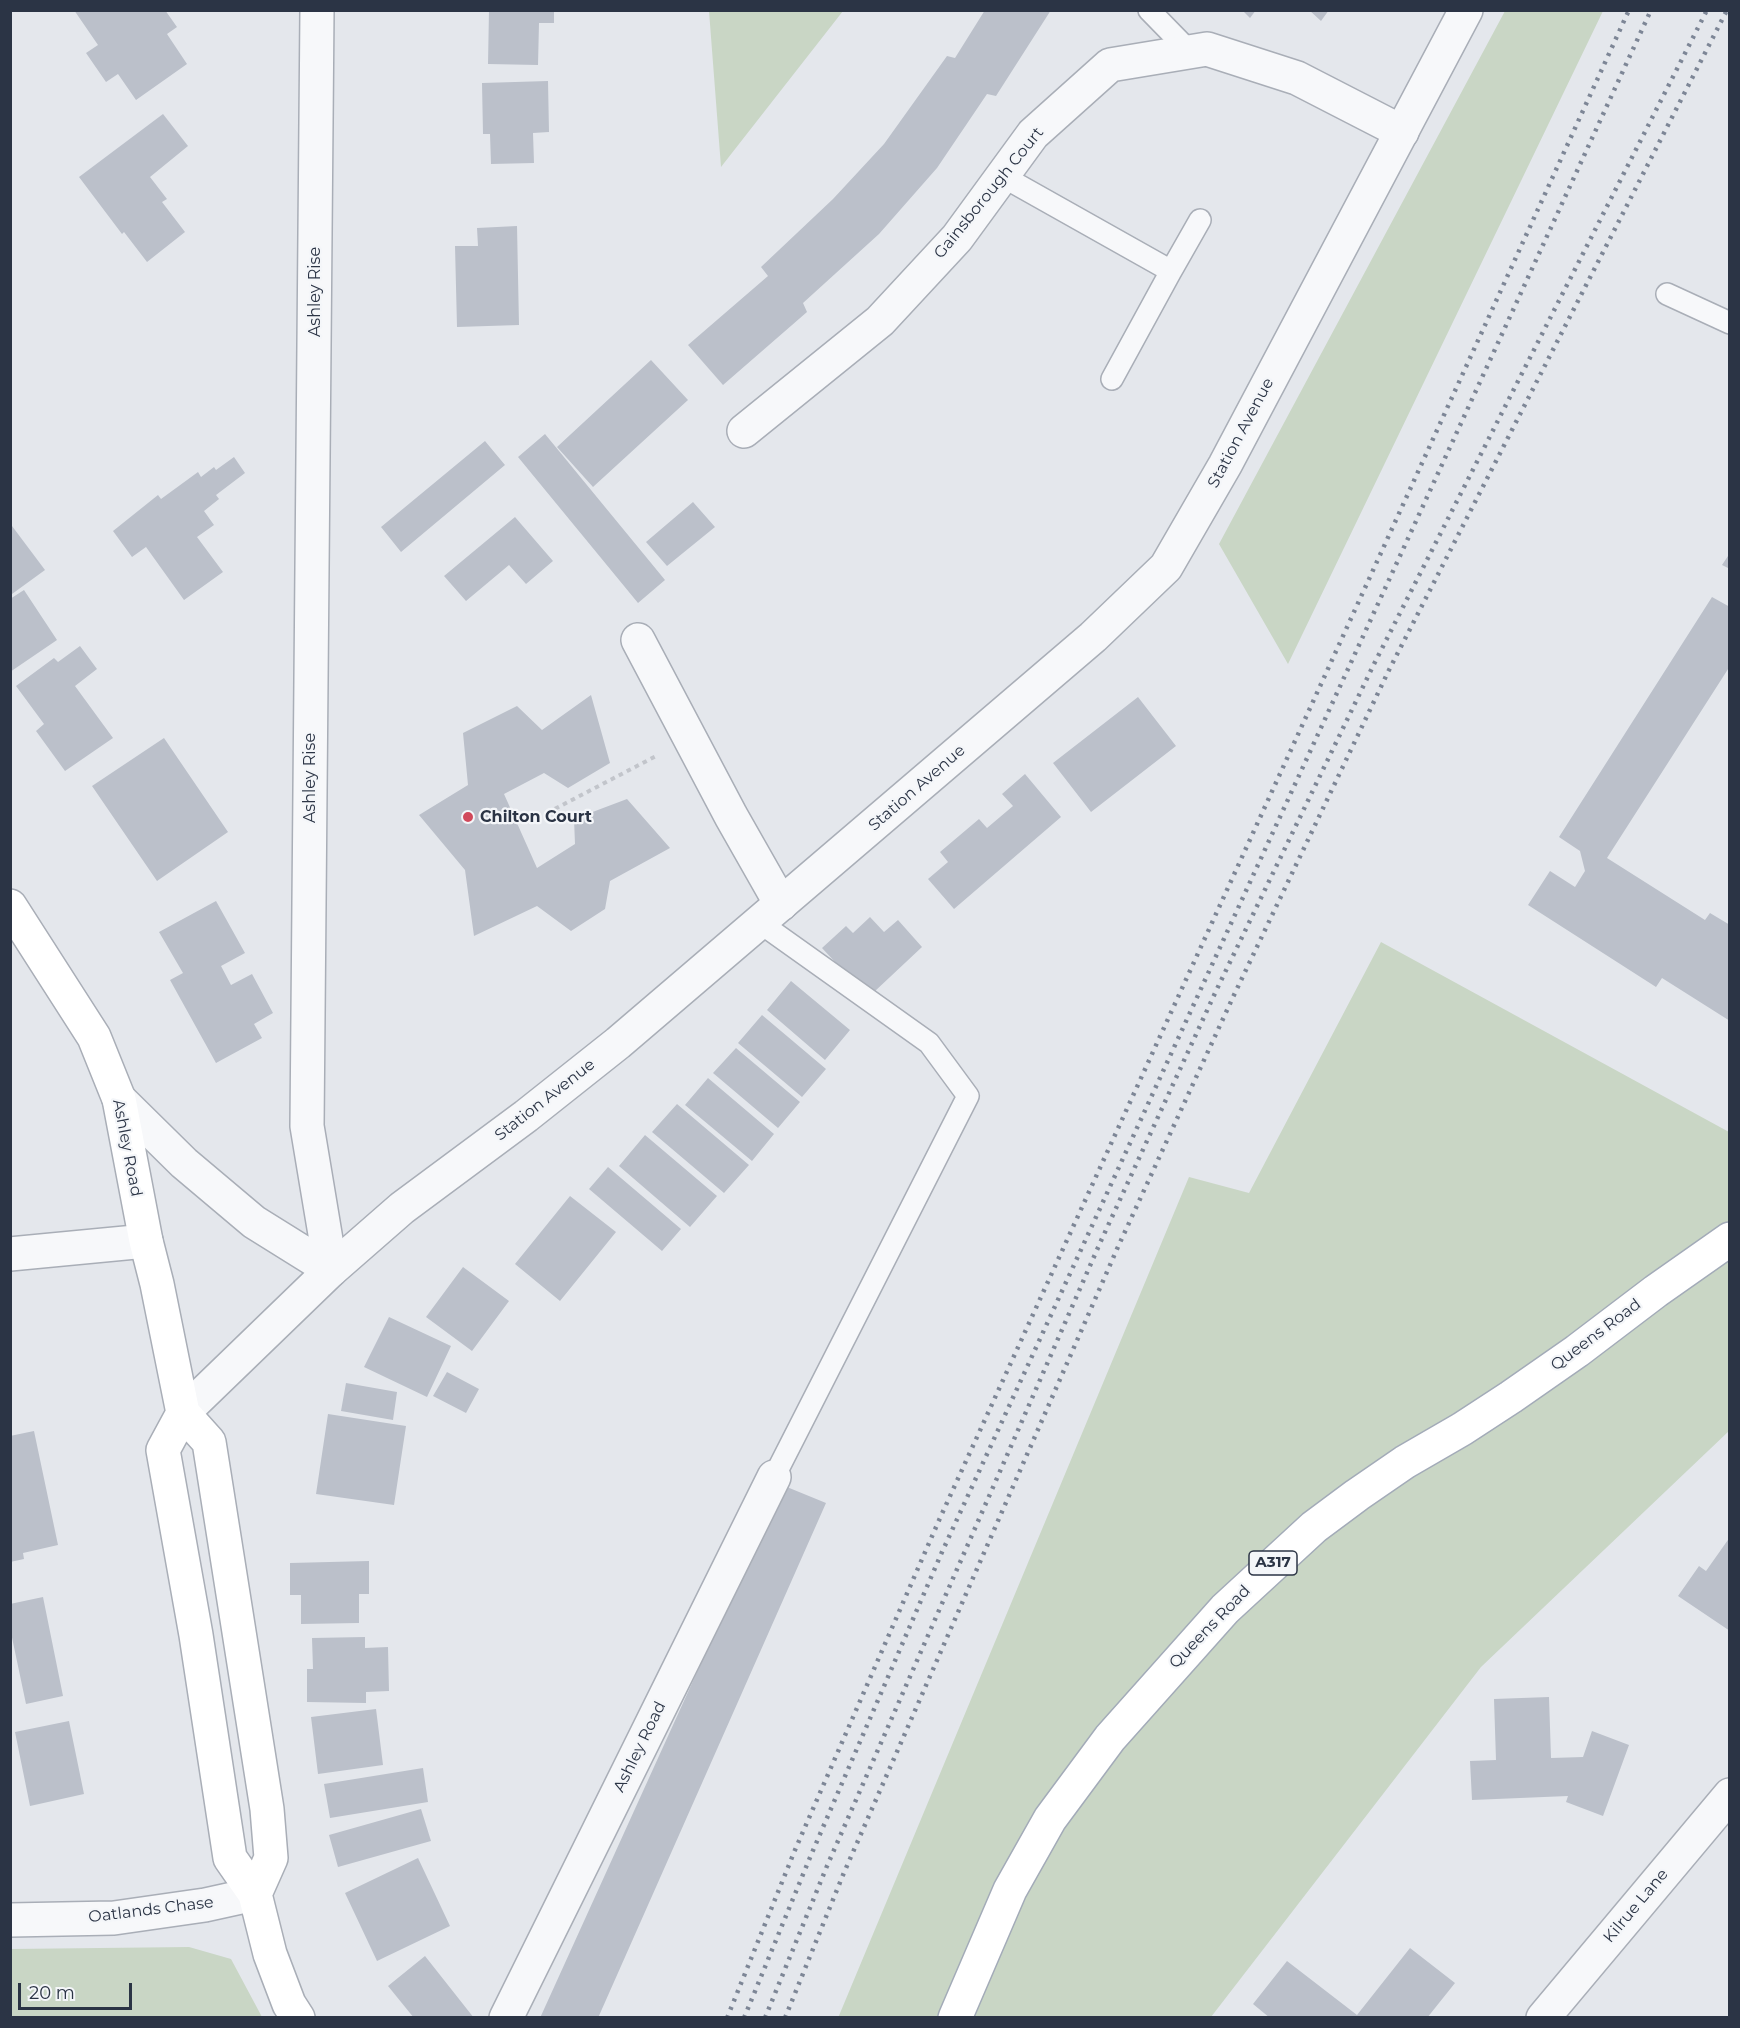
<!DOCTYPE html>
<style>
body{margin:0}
#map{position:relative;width:1740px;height:2028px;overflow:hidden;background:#e4e7ec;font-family:Montserrat,sans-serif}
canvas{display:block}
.frame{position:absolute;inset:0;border:12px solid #2b3445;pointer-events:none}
.scale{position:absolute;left:18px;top:1983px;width:114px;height:27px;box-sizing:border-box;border:3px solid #2b3445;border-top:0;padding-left:8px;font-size:18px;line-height:21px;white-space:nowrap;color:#2b3445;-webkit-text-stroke:4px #f4f6f9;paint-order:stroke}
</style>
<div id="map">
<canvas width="1740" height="2028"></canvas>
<div class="frame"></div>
<div class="scale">20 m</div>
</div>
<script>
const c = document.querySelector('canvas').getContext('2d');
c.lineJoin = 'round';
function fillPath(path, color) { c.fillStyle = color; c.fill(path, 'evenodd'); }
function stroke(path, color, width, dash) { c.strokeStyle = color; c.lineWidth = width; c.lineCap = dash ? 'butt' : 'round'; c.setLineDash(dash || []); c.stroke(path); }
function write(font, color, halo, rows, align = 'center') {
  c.font = font + ' Montserrat,sans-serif'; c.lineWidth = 4.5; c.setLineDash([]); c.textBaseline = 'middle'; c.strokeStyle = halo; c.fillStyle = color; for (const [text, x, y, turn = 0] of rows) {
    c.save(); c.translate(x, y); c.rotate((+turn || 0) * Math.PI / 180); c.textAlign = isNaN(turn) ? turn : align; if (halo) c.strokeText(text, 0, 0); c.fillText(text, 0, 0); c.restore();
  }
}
fillPath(new Path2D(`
 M709 11H843L721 167Z
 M1505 11H1603L1288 664 1219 544Z
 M1381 942 1729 1132V1431L1481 1667 1211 2017 838 2018 1189 1177 1249 1193Z
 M189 1947 231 1959 262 2017H11V1949Z`), '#c9d6c5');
fillPath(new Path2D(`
 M74 10H165L177 27 167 34 187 64 136 100 118 74 106 82 86 53 98 45Z
 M489 10H554V23H539L538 65 488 64Z
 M985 10H1051L996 96 987 94 937 168 879 234 803 303 807 312 723 385 688 345 768 276 761 267 833 199 884 144 947 56 955 58Z
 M1242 10H1256L1250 18Z
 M1309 10H1329L1321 21Z
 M548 81 549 132 533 133 534 163 491 164 490 134H483L482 83Z
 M163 114 188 146 150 177 167 199 162 202 185 232 147 262 124 232 122 234 79 177Z
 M517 226 519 325 457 327 455 246H478L477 228Z
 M651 360 688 400 593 487 557 447Z
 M545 434 665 580 638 603 518 457Z
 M485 441 505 465 401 552 381 527Z
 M234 457 245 473 216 495 219 499 204 511 214 525 197 537 223 572 184 600 146 547 132 557 113 531 158 495 161 499 198 472 201 477 214 467 216 470Z
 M693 502 715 527 667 566 646 542Z
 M515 517 553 561 526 584 509 565 466 601 444 576Z
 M12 526 45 570 12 594 10 592V527Z
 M1730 553V569L1722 565Z
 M24 590 57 640 10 672V599Z
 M1712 597 1730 607V666L1607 858 1705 920 1710 913 1730 925V1021L1662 978 1656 987 1528 905 1550 871 1575 887 1585 871 1580 851 1559 837Z
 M80 646 97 669 75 686 113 738 65 771 36 731 44 724 16 686 54 658 58 662Z
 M591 695 610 763 568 788 544 773 504 794 537 868 575 844 574 819 627 799 670 848 610 881 605 909 571 931 537 906 474 936 465 870 419 815 468 785 463 733 517 706 542 730Z
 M1138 697 1176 746 1091 812 1053 763Z
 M164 738 228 832 157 881 92 786Z
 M1025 774 1061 817 954 909 928 879 948 862 940 852 979 819 987 828 1013 806 1002 794Z
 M216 901 245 953 221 966 231 985 252 974 273 1013 254 1024 262 1038 216 1063 170 980 183 973 159 932Z
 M870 917 884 932 898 920 922 947 874 992 866 995 822 948 846 926 853 933Z
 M791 981 850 1030 825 1060 767 1010Z
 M762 1015 826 1069 802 1097 738 1043Z
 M736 1048 800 1102 778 1128 713 1073Z
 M708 1078 774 1134 752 1161 685 1105Z
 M677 1104 749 1165 724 1193 652 1132Z
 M645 1135 717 1196 690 1227 619 1166Z
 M608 1167 681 1229 662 1251 589 1189Z
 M570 1196 616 1232 560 1301 515 1264Z
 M463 1267 509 1301 472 1351 426 1317Z
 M389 1317 451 1346 427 1397 364 1367Z
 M447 1372 479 1389 466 1413 433 1396Z
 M346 1383 397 1392 393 1420 341 1411Z
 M328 1414 406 1426 394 1505 316 1494Z
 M34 1431 58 1545 23 1553 24 1559 10 1562V1436Z
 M782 1485 826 1503 598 2018H540Z
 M1730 1537V1631L1678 1596 1699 1566 1706 1571Z
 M369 1561V1594H359V1623L301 1624V1595H290V1563Z
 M43 1597 63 1696 26 1704 10 1628V1604Z
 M365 1637V1648L388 1647 389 1691 366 1692V1703L307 1702V1669H313L312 1638Z
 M1549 1697 1551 1758 1583 1757 1592 1731 1629 1745 1603 1816 1566 1802 1568 1796 1472 1800 1470 1761 1496 1760 1494 1699Z
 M376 1709 383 1765 318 1774 311 1717Z
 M69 1721 84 1794 30 1806 15 1732Z
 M423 1768 428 1802 330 1818 324 1784Z
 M421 1809 431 1841 338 1867 329 1835Z
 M418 1858 450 1926 377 1961 345 1893Z
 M1410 1948 1455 1983 1427 2018H1270L1253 2004 1287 1961 1357 2015Z
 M425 1956 474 2018H414L388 1986Z`), '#bbc0ca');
const service = new Path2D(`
 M1149 10 1190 52
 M1002 176 1171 271 1112 379
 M1171 271 1200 220
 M1667 294 1730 323
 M759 922 929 1043 968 1096 774 1477`);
const minor = new Path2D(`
 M317 10 307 1126 331 1270
 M744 431 880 321 957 238 1033 134 1110 65 1207 49 1297 78 1402 132
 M638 640 731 816 781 904
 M119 1099 184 1163 254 1222 331 1270
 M10 1254 146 1241
 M506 2018 774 1477
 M1543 2018 1730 1795`);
const tertiary = new Path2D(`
 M183 1413 331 1270 402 1208 526 1116 618 1043 1093 637 1166 567 1225 465 1466 10
 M10 1920 114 1918 205 1905 255 1894`);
const secondary = new Path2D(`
 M10 906 94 1037 119 1099 146 1241 157 1284 183 1413 209 1442 267 1809 271 1858 255 1894
 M183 1413 163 1450 196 1635 230 1858 255 1894 270 1954 289 2004 298 2018`);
const primary = new Path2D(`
 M955 2018 1010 1890 1050 1819 1110 1738 1225 1609 1314 1527 1357 1495 1405 1462 1462 1429 1511 1397 1577 1351 1656 1291 1730 1239`);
stroke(service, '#a9aeb7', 24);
stroke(minor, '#a9aeb7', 36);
stroke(tertiary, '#a9aeb7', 36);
stroke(secondary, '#a9aeb7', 36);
stroke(primary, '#a3abb8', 36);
stroke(new Path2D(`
 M547 813 658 755`), '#c2c5cb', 4, [4.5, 4.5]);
stroke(service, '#f7f8fa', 21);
stroke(minor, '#f7f8fa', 33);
stroke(tertiary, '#f7f8fa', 33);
stroke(secondary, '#fff', 33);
stroke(primary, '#fff', 33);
stroke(new Path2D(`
 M727 2018 795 1850 940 1518 1629 10
 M744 2018 811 1855 942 1552 1651 10
 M765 2018 827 1866 1100 1243 1216 991 1374 664 1707 10
 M785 2018 843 1875 1117 1249 1234 995 1388 672 1727 10`), '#7d8696', 4.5, [3, 6]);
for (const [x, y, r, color] of [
 [468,817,6,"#d1495b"]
]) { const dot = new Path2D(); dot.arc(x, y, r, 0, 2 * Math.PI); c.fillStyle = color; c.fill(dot); stroke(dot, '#f4f6f9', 2); }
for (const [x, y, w] of [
 [1273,1563,48]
]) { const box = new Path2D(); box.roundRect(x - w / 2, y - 12, w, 24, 4.5); c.fillStyle = '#f4f6f9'; c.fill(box); stroke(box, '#2b3445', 1.5); }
write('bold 15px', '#2b3445', null, [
 ["A317",1273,1563]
]);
write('16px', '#2b3445', '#f4f6f9', [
 ["Gainsborough Court",989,193,-51],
 ["Ashley Rise",315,292,-90],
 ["Station Avenue",1241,433,-62],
 ["Ashley Rise",310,778,-90],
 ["Station Avenue",917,788,-41],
 ["Station Avenue",545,1100,-38],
 ["Ashley Road",127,1148,79],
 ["Queens Road",1596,1335,-37],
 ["Queens Road",1210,1627,-46],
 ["Ashley Road",640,1747,-64],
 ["Kilrue Lane",1636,1906,-50],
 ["Oatlands Chase",151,1910,-7]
]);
write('bold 16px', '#2b3445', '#f4f6f9', [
 ["Chilton Court",480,817]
], 'left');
</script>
